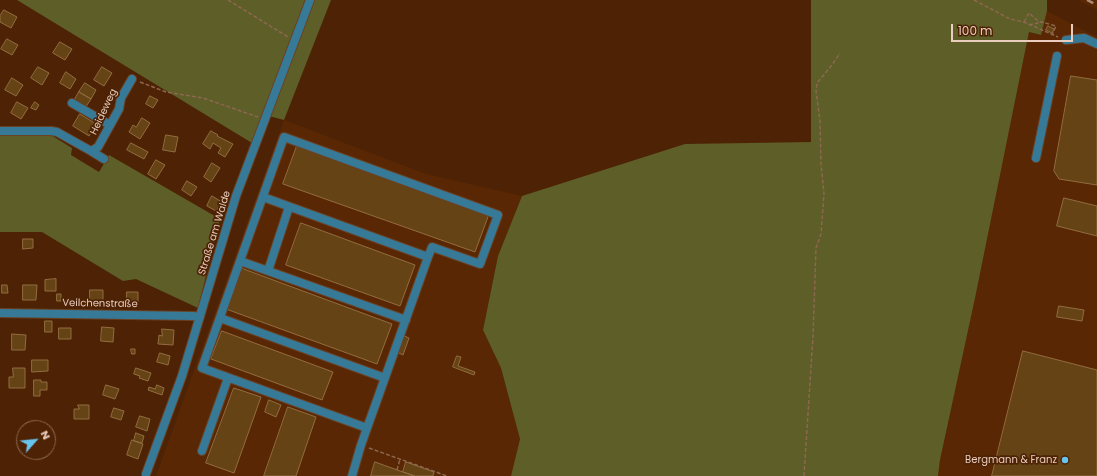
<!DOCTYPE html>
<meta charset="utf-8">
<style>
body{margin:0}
#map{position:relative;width:1097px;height:476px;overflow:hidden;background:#4e2305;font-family:Poppins,sans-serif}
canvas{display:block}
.north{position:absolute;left:16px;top:420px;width:40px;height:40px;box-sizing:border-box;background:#4e2305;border:1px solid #8c674f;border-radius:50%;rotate:63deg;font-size:11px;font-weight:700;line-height:16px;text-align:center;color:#eacdbe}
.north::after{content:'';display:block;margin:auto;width:14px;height:18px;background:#67c4ef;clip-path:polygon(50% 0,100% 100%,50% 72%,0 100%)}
.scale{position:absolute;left:951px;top:24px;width:122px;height:18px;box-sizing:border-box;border:2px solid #eacdbe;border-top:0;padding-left:5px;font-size:12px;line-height:14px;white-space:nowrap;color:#eacdbe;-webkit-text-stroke:3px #4e2305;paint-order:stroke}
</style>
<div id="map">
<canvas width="1097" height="476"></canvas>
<div class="north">N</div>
<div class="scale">100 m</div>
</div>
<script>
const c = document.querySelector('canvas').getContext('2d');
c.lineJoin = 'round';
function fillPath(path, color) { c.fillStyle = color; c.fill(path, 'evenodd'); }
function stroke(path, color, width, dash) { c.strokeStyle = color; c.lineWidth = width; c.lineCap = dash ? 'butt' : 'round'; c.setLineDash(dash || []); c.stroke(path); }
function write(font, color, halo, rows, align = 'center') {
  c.font = font + ' Poppins,sans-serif'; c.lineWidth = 3.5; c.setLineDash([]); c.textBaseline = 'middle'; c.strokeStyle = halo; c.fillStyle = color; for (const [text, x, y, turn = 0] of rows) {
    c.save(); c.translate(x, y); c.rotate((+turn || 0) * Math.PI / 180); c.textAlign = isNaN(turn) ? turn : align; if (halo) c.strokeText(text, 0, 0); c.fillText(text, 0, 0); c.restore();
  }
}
fillPath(new Path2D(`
 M1078 0H1097V10Z
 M1047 11 1097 37V476H938L940 460 1029 32 1041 35Z
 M284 120 426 174 522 196 498 256 483 330 501 368 520 439 511 476H156Z`), '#592703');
fillPath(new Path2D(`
 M17 0H305L252 143Z
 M312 0H331L284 120 269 116Z
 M811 0H1047V11L1041 35 1029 32 975 298 940 460 938 476H511L520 439 501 368 483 330 498 256 522 196 685 144 811 142Z
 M51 135 72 148 71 155 99 172 109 155 220 219 198 308 136 279 123 281 42 232H0V136Z`), '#5d5e28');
const building = new Path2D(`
 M4 10 17 17 11 28 0 22V16Z
 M1048 26 1054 29 1052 33 1046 30Z
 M7 39 18 45 12 55 1 49Z
 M60 42 72 49 65 60 53 53Z
 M38 67 49 73 42 85 31 78Z
 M102 67 112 73 104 86 94 80Z
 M66 72 76 79 70 89 60 83Z
 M1071 76 1097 80V185L1059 179 1054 171Z
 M12 78 23 85 16 96 5 90Z
 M85 83 96 90 91 99 79 92Z
 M79 92 91 99 85 108 74 101Z
 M150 96 158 100 153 108 146 104Z
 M17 102 28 108 21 119 11 113Z
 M35 102 39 105 36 110 31 108Z
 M80 114 96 124 89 136 73 126Z
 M142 118 150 123 140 139 129 132 133 125 136 127Z
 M211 131 218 135 217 136 233 144 225 157 218 153 221 148 213 143 210 149 203 144Z
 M166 135 178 137 175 152 163 150Z
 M131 143 148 152 144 159 127 150Z
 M297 146 489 214 475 252 283 184Z
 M156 160 165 165 156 179 148 174Z
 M212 163 220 168 211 182 204 177Z
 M187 181 197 187 191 196 182 190Z
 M212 196 222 202 216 211 207 206Z
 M1064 198 1097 206V236L1057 226Z
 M301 223 415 265 400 306 286 265Z
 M23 239H33V248L23 249Z
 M241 268 392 324 377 364 226 309Z
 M56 279V291H45V280Z
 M2 285H7L8 293H2Z
 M23 285H37L36 300H23Z
 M90 290H103V303L90 302Z
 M127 292H138V302H127Z
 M57 294H61V301H57Z
 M1059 306 1084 310 1082 321 1057 317Z
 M45 321H52V332H45Z
 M102 327 114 328 113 342 101 341Z
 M59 328H71V339H59Z
 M162 329 174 330 173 345 158 344 159 335 162 336Z
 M222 331 333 372 322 400 211 359Z
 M12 334 26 335 25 350H12Z
 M402 335 409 338 403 355 397 352Z
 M131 349H135V354H132Z
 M1023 351 1097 370V476H992Z
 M160 353 170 356 168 365 157 362Z
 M457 356 461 357 458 366 475 372 474 375 453 367Z
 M32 360H48V371L32 372Z
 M13 368H25V388H9V377H13Z
 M136 368 151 373 148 381 139 378 140 376 134 374Z
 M34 380H41V382H47V390H40V396H34Z
 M106 385 119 389 115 399 103 395Z
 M157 385 164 388 162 395 148 390 149 387 155 389Z
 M234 388 261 397 234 473 206 463Z
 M269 400 281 405 276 417 265 412Z
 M78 405H89V419H74V409H79Z
 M288 407 316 417 296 476H264Z
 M114 408 124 411 121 420 111 417Z
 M140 416 150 419 147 431 136 427Z
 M136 433 144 436 142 443 134 441Z
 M132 440 143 444 138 459 127 455Z
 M375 462 403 472 415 476H371Z
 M406 462 434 472 433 476H415L403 472Z`);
fillPath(building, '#654315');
stroke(building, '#916d40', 1);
const minor = new Path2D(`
 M1066 40 1084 38 1097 44
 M72 103 110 125
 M0 131H51L57 132 91 151 98 147 119 109 121 98 132 79
 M91 151 104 159
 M1036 158 1057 56
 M263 197 428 257 361 445 352 476
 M240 261 406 320
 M268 271 289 207
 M0 313 193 316 200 317
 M220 318 385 378
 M367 428 202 368 284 137 498 215 480 264 432 247 428 257
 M202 451 228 378
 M146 474 182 376 236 196 310 0`);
stroke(minor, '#6a4226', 10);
stroke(new Path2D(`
 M228 0 288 37
 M974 0 1010 19 1024 22 1058 37
 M1024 22 1029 13 1038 21 1056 26 1052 35
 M1029 25 1042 22
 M140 82 166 92 203 98 258 117
 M369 448 447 476
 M397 470 400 459
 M804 476 813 336 816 248 821 234 824 194 821 164 820 121 816 91 817 83 832 65 840 53`), '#8d674f', 1.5, [4, 2]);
stroke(minor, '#367a98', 8);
stroke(new Path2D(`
 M1087 0 1097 5`), '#ae8b76', 2.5, [7, 7]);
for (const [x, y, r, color] of [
 [1065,460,4,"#67c4ef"]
]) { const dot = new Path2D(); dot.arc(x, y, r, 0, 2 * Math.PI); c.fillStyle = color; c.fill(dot); stroke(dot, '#4e2305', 1.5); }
write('10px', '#eacdbe', '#4e2305', [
 ["Heideweg",104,112,-65],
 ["Straße am Walde",215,233,-73],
 ["Veilchenstraße",100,304,1]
]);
write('10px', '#eacdbe', '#4e2305', [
 ["Bergmann & Franz",1057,460]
], 'right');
</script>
